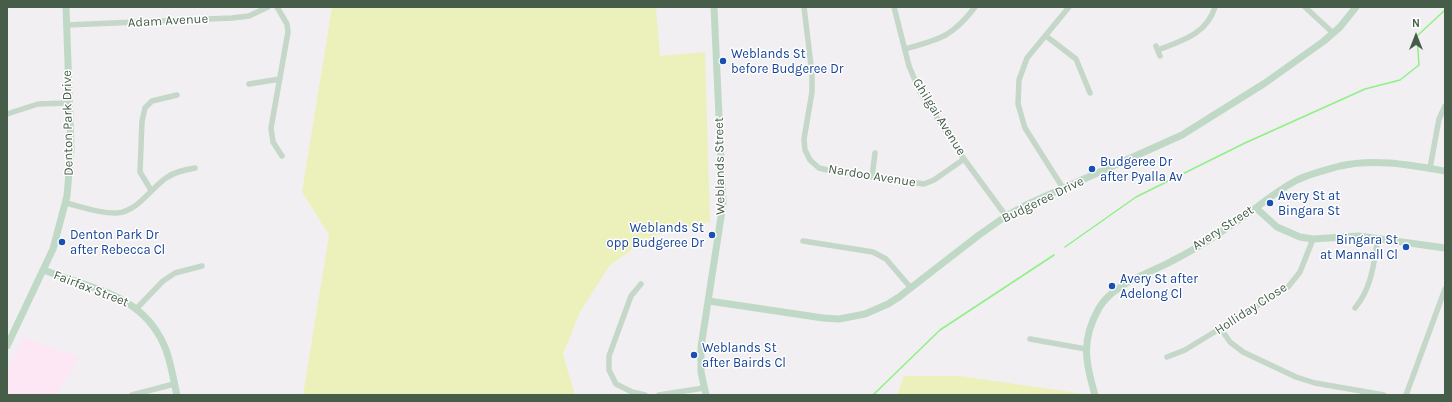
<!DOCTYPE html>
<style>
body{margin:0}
#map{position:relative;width:1452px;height:402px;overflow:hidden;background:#f1eff1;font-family:Karla,sans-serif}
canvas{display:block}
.frame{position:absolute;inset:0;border:8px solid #465d4a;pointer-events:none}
.north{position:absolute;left:1396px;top:16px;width:40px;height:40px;-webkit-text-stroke:3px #fff;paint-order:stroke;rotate:0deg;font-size:11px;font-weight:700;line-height:16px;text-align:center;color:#465d4a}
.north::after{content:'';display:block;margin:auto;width:14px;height:18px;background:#465d4a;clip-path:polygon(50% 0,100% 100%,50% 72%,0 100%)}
</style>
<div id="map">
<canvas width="1452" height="402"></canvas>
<div class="frame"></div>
<div class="north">N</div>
</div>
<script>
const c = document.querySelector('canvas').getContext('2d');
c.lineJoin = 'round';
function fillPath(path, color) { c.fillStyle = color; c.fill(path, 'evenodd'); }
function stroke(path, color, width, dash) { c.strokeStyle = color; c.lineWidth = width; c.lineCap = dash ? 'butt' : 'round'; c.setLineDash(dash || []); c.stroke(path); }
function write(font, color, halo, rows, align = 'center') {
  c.font = font + ' Karla,sans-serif'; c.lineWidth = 3; c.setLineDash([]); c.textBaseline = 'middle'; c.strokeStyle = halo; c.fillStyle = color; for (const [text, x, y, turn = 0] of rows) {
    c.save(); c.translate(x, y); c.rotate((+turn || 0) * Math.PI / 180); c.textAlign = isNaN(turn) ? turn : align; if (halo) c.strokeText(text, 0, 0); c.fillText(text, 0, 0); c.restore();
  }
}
fillPath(new Path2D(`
 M23 337 79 357 57 395H7V371Z`), '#fde7f4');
fillPath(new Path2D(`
 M332 7H656L660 56 705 52 710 222 652 236 610 265 580 312 563 354 575 395H303L329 235 302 192Z
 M904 376H960L1085 394 897 395Z`), '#ecf1bb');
stroke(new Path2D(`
 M1065 247 1136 197 1245 143 1365 89 1400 80 1419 65 1417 36 1445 10
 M873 395 940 330 1054 255`), '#8ff086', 1.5);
stroke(new Path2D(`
 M277 7 287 24 288 32 271 128 273 142 282 156
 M804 7 812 74V92L804 139 805 150 810 160 819 168 832 171 924 184 934 180 964 159
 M894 7 909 66 920 92 964 159 1006 216
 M1305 7 1333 33
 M67 25 232 18 249 16 268 7
 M1046 36 1076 59 1090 93
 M1156 46 1160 56
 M905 49C940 39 952 37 975 7
 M1158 50C1181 41 1207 34 1215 7
 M249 84 280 79
 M7 114 38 104 69 103
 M1430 168 1439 119 1445 106
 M872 177 875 153
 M1063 188 1025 128 1018 104 1019 80 1027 58 1069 7
 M151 190 140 172 142 121 145 108 152 101 177 95
 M66 203C82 207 101 214 117 213 137 212 150 189 166 178 174 172 184 170 195 168
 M803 241 873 252 886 259 911 288
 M641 284 631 296 609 356V370L616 384 632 392 645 395
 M137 308 163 281 175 273 202 266
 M1355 308C1372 288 1374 262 1378 238
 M1221 329 1230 342 1243 352 1296 377 1315 383 1384 395
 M1030 339 1086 349
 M1167 357 1185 350 1288 287 1300 272 1313 239
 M132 395 174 384
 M659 395 704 388
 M1406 395 1445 289`), '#c4d7c8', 5.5);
stroke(new Path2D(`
 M1256 208 1277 227 1300 237 1313 239 1359 236 1445 248
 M44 270C90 289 141 293 164 345 171 360 173 379 177 395
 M709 301 823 318 839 319 865 314 888 304 899 297 979 235 1006 216 1026 205 1182 135 1265 83 1324 41 1340 27 1356 7
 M7 346 53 249 67 196 71 149 66 7
 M706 395 701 372V347L723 204 714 7
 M1095 395C1085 361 1081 340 1099 308 1114 283 1148 274 1172 261 1200 247 1231 226 1257 207 1270 197 1282 188 1297 180 1310 174 1326 170 1340 166 1375 158 1410 165 1445 171`), '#c0d9c6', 7);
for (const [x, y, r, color] of [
 [723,61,4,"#1a4fb4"],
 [1092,169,4,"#1a4fb4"],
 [1270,203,4,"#1a4fb4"],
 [712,235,4,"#1a4fb4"],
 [62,242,4,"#1a4fb4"],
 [1406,247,4,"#1a4fb4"],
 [1112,286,4,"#1a4fb4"],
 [694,355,4,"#1a4fb4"]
]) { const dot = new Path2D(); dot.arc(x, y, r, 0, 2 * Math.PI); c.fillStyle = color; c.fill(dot); stroke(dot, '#fff', 1.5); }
write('13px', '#465d4a', '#fff', [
 ["Adam Avenue",168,21,-3],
 ["Ghilgai Avenue",939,117,58],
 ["Denton Park Drive",68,123,-91],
 ["Weblands Street",720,166,-91],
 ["Nardoo Avenue",872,176,9],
 ["Budgeree Drive",1043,200,-26],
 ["Avery Street",1223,228,-33],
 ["Fairfax Street",91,289,21],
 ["Holliday Close",1251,309,-33]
]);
write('13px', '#164399', '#fff', [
 ["Weblands St",731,54],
 ["before Budgeree Dr",731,69],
 ["Budgeree Dr",1100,162],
 ["after Pyalla Av",1100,177],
 ["Avery St at",1278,196],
 ["Bingara St",1278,211],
 ["Weblands St",704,228,"right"],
 ["opp Budgeree Dr",704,243,"right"],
 ["Denton Park Dr",70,235],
 ["after Rebecca Cl",70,250],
 ["Bingara St",1398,240,"right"],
 ["at Mannall Cl",1398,255,"right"],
 ["Avery St after",1120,279],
 ["Adelong Cl",1120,294],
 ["Weblands St",702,348],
 ["after Bairds Cl",702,363]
], 'left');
</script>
